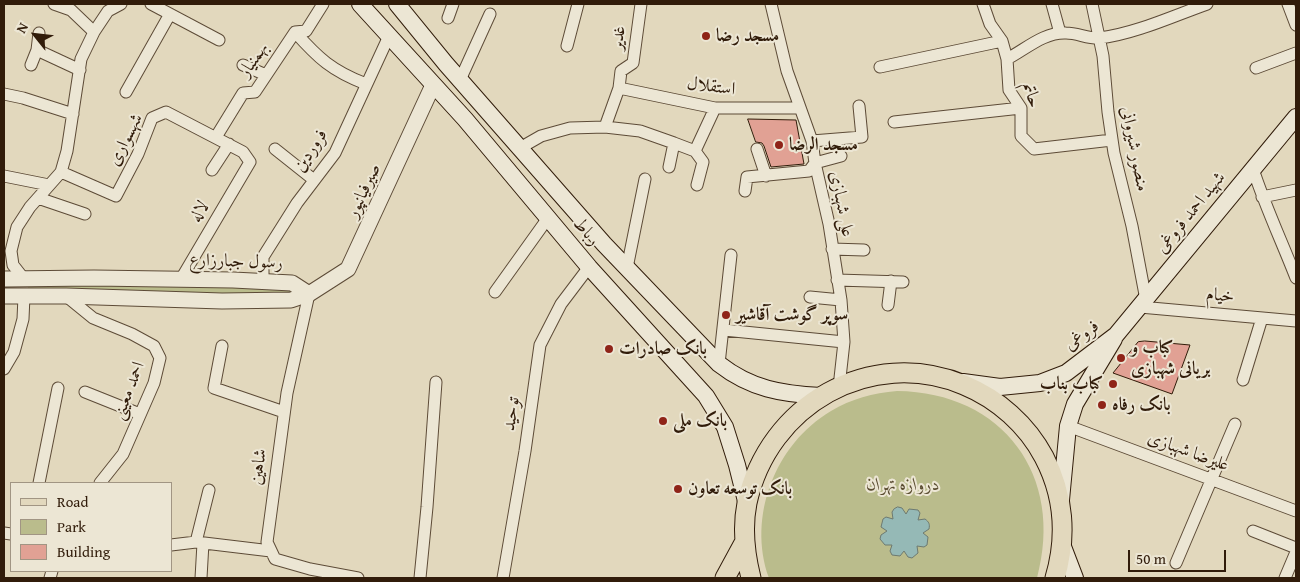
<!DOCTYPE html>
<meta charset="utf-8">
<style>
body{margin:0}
#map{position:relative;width:1300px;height:582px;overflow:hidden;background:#e2d8bd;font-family:"Gentium Book Plus",serif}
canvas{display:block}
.frame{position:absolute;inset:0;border:5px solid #311c0a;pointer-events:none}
.legend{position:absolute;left:10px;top:482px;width:162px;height:90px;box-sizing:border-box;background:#ece6d4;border:1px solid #a19583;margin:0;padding:6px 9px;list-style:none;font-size:15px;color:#311c0a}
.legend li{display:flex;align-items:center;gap:10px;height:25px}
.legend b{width:25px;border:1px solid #a19583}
.north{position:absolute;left:10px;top:10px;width:50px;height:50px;-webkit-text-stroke:4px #ece6d4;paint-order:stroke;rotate:299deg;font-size:14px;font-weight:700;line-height:20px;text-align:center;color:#311c0a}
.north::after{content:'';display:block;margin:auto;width:18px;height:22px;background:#311c0a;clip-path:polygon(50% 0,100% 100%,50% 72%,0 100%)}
.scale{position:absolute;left:1128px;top:550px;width:98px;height:22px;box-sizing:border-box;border:2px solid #311c0a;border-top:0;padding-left:6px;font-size:15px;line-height:18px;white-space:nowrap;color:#311c0a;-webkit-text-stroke:4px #ece6d4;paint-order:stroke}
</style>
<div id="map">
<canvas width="1300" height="582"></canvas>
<div class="frame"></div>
<ul class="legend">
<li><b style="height:6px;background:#e2d8bd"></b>Road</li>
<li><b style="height:14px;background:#babc8c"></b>Park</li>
<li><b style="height:14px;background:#e1a194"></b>Building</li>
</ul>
<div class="north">N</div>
<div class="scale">50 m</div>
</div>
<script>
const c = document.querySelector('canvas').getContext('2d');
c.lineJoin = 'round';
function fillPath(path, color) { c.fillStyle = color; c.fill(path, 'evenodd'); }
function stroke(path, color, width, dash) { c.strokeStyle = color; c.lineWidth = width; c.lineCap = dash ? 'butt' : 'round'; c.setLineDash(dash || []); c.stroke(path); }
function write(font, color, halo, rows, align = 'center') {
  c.font = font + ' "Gentium Book Plus",Amiri,serif'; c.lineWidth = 4; c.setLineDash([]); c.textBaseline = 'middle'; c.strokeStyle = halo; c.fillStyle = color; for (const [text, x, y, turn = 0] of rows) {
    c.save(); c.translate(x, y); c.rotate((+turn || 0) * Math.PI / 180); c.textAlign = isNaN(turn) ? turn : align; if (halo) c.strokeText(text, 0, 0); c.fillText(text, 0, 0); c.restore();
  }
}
fillPath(new Path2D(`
 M28 283 290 287 299 293 290 296 28 291Z
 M897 391C1003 392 1065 476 1037 578H769C747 517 775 444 831 411 851 399 873 393 897 391Z`), '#babc8c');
const water = new Path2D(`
 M898 507 902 508 906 514 909 509 918 510 920 513 918 520 925 519C929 522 930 524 929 529L923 533 928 537 927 545 924 547 917 546 918 553 912 558 908 557 904 551 900 556 892 555 890 551 892 545H885L880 539 881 535 887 531 881 527 883 519 886 517 893 519 892 512 894 509Z`);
fillPath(water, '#95b9b6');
stroke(water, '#6d7a71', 1);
const building = new Path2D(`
 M748 119 796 120 804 164 771 167 764 146 762 143 756 142Z
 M1145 341 1190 345 1172 394 1113 373 1138 342Z`);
fillPath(building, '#e1a194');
stroke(building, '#311c0a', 1);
const minor = new Path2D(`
 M54 4 71 10 94 32
 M151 4 219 40
 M771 4 787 71 812 141 815 163 829 224 841 300 844 342 839 387
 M983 4 990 24 1002 41 1007 59 1009 90 1021 108V136L1034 149 1112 140
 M1052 4 1060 33
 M1092 4 1103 56 1108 112 1114 153 1132 226 1146 300
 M1288 4 1296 25
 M448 18 453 4
 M295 32C318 58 332 71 366 84
 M567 46 578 4
 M37 50 80 70
 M1007 59C1026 49 1044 32 1066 33 1078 33 1088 39 1100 38 1137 33 1173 16 1207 4
 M31 65 37 50 39 33
 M243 65 266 75
 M880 67 1002 41
 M1256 68 1296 53
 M460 80 490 14
 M619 88 715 108H799
 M126 92 170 14
 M4 94 23 98 73 114
 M894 122 1021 108
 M605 127 619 88 621 71 633 63 641 4
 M216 137 243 93 255 92 295 32 306 31 323 4
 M812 141 862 137 859 106
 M520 148 541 136 570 128 605 127 640 131 674 143 695 151 703 162 697 185
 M275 149 314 180
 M757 149 766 176
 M695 151 715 108
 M669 167 674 143
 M1253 169C1265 206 1282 242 1296 278
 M212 170 229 144
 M61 172 116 196 138 154 152 118 166 112 243 152 250 162 181 279
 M4 176 49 185
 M745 191 747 177 809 171 815 163 841 156
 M1262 197 1296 190
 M38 198 85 214
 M832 249 864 250
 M627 268 645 179
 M24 279 13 265 11 251 17 227 30 207 61 172 67 151 81 59 94 32 108 11 121 4
 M837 280 903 282
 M263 282V257L297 203 335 153 389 36
 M495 292 548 218
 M309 294 287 393 267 542 275 559 310 569 358 578
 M66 296 93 318 132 334 154 346 160 358 154 383 123 454 100 483
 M810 297 841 300
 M888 305 891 281
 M1140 307 1296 321
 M724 330 844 342
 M222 346 214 388 284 412
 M719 364 731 255
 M4 369 14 352 23 319 24 296
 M1243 380 1262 318
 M85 392 140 414
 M1068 426 1296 511
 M39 483 58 388
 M1253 531 1296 548
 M4 533 11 534
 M196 542 209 490
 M171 545 196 542 271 551
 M1176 563 1235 424
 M50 578 52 571
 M201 578 203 543
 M420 578 427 507 436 382
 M503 578 525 451 540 345 561 304 589 267
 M1285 578 1296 552`);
const tertiary = new Path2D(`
 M4 279 94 278 233 280 292 283 309 294
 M4 296H66L222 301 291 300 309 294 348 269 433 85`);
const secondary = new Path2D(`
 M360 4 465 119 589 267 706 396 725 427 737 465 747 505
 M397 4 446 64 604 244 719 364C751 389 782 394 821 396
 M963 382 1000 387 1040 383 1066 373 1116 335 1296 117
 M1061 500 1068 426 1075 404 1114 339
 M1062 544 1075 578`);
const primary = new Path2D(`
 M725 578 744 543
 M751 578C745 554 742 528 747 503 768 405 870 346 964 385 998 399 1027 425 1044 457 1064 495 1067 537 1055 578`);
stroke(minor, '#5d4b37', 13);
stroke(tertiary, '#5d4b37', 17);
stroke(secondary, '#311c0a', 18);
stroke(primary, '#311c0a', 21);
stroke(minor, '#ece6d4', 11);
stroke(tertiary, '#ece6d4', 15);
stroke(secondary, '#ece6d4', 16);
stroke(primary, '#e2d8bd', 19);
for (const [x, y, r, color] of [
 [706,36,5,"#8f2418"],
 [779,145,5,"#8f2418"],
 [726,315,5,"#8f2418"],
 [609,349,5,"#8f2418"],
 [1121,358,5,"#8f2418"],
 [1113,384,5,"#8f2418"],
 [1102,405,5,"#8f2418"],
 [663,421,5,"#8f2418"],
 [678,489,5,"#8f2418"]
]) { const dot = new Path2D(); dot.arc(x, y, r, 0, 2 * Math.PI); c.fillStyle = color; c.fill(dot); stroke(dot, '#ece6d4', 2); }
write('bold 18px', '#311c0a', '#ece6d4', [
 ["مسجد رضا",716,36],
 ["مسجد الرضا",789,145],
 ["سوپر گوشت آقاشیر",736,315],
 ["کباب و",1131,348],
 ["بریانی شهبازی",1131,369],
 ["بانک صادرات",619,349],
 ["کباب بناب",1103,384,"right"],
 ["بانک رفاه",1112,405],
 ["بانک ملی",673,421],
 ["بانک توسعه تعاون",688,489]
], 'left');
write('18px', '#311c0a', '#ece6d4', [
 ["غدیر",619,38,-83],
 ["بهمنیار",254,60,-55],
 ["استقلال",711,87,7],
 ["حاتم",1031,95,73],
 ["شهسواری",126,140,-63],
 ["منصور شیروانی",1134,149,79],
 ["فروردین",311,151,-57],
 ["صیرفیانپور",364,191,-65],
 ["علی شهبازی",841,204,79],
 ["لاله",200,212,-60],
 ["شهید احمد فروغی",1191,213,-51],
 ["رباط",586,232,50],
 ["رسول جبارزارع",236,262,2],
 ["خیام",1220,296,5],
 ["فروغی",1082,336,-37],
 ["احمد معینی",129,391,-69],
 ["توحید",512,414,-82],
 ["علیرضا شهبازی",1188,452,20],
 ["شاهین",259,467,-82]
]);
write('italic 18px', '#5a4c31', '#ece6d4', [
 ["دروازه تهران",903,485]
]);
</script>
